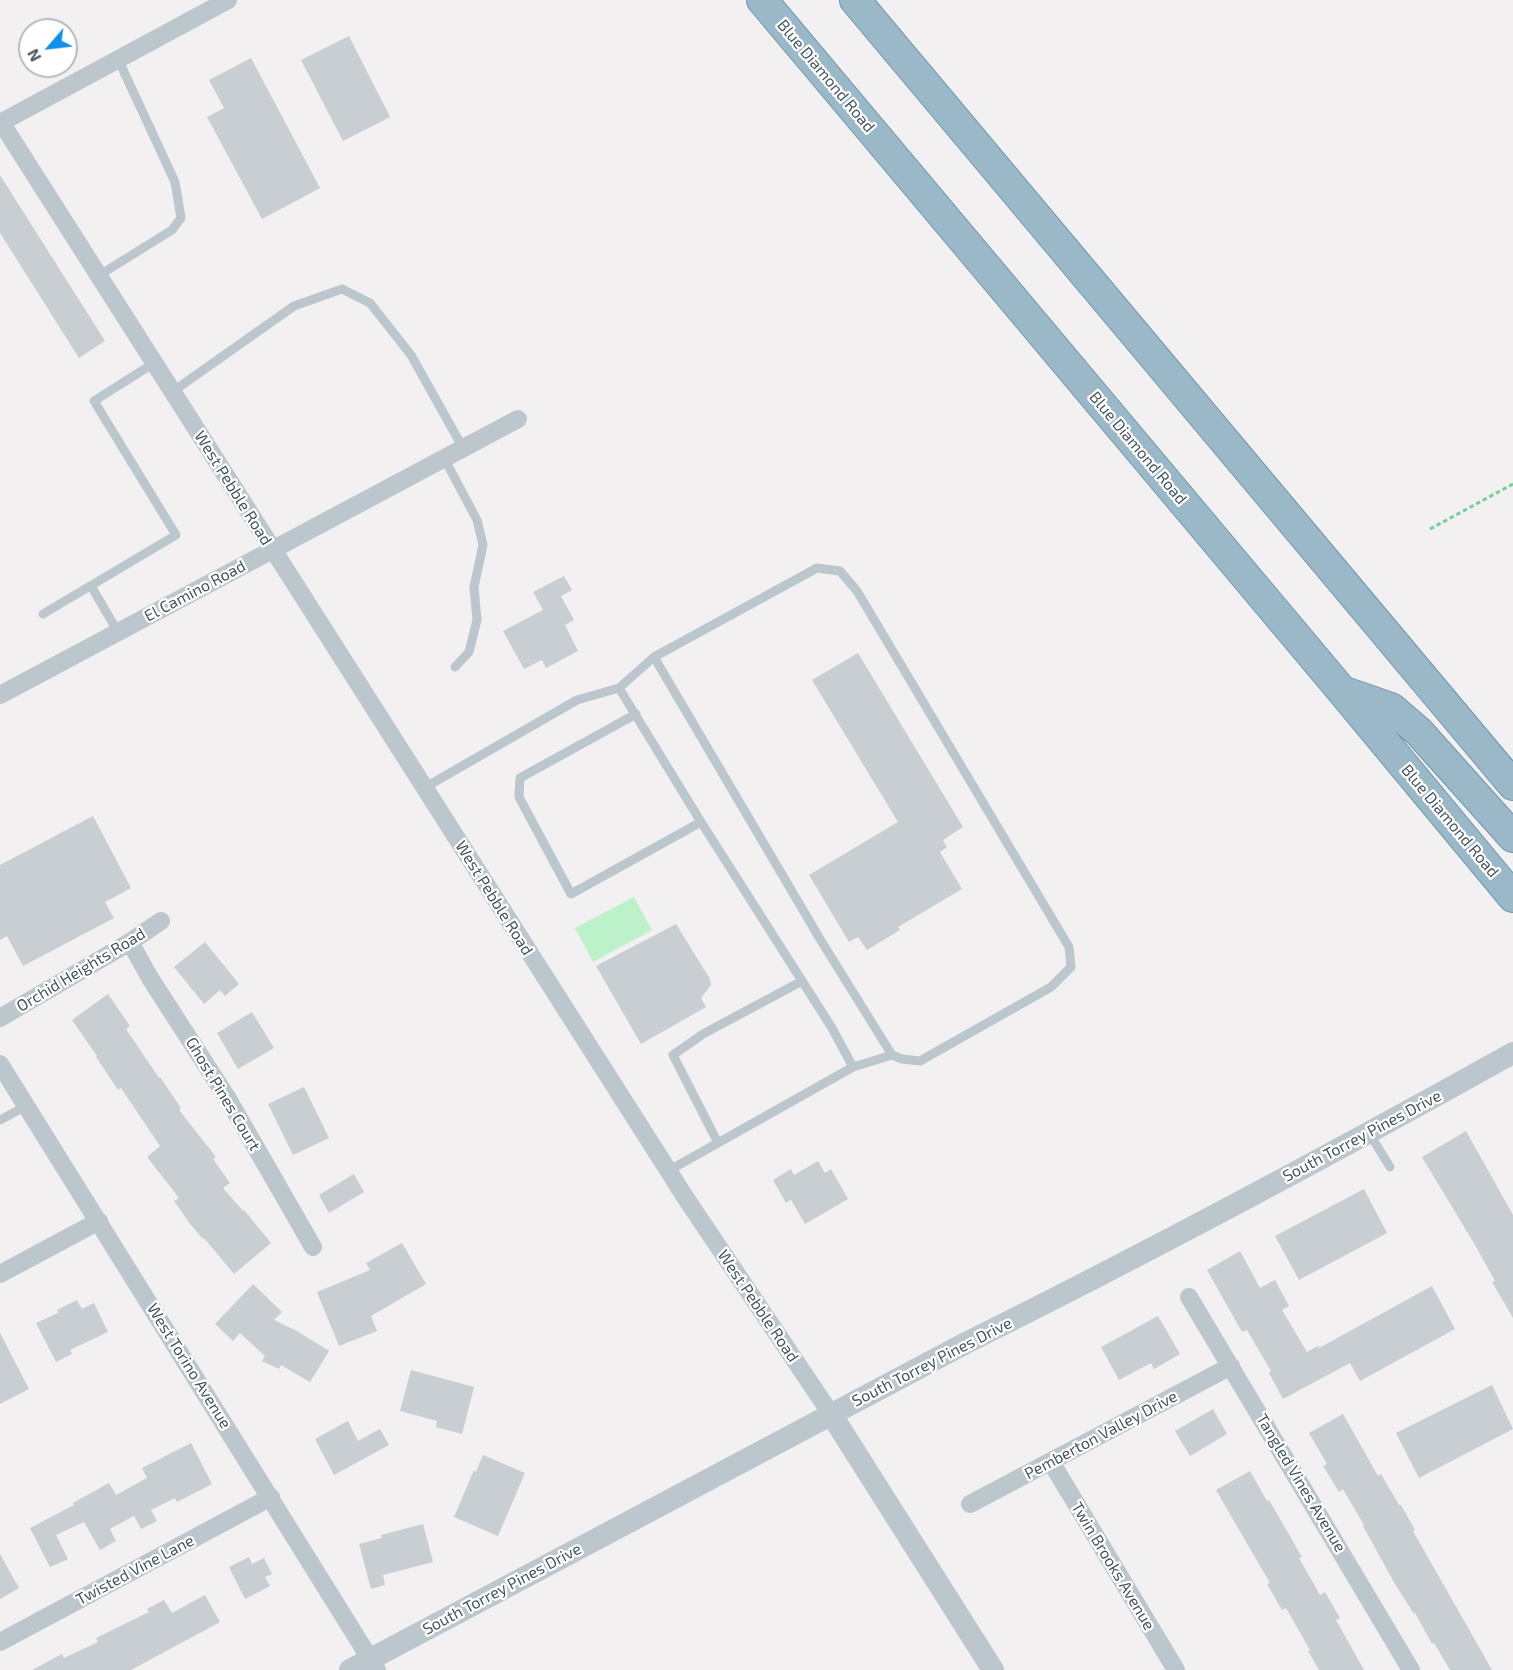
<!DOCTYPE html>
<style>
body{margin:0}
#map{position:relative;width:1513px;height:1670px;overflow:hidden;background:#f2f0f0;font-family:"Exo 2",sans-serif}
canvas{display:block}
.north{position:absolute;left:18px;top:18px;width:60px;height:60px;box-sizing:border-box;background:#fff;border:2px solid #b5bbbf;border-radius:50%;rotate:242deg;font-size:16px;font-weight:700;line-height:24px;text-align:center;color:#47565e}
.north::after{content:'';display:block;margin:auto;width:21px;height:27px;background:#1190ea;clip-path:polygon(50% 0,100% 100%,50% 72%,0 100%)}
</style>
<div id="map">
<canvas width="1513" height="1670"></canvas>
<div class="north">N</div>
</div>
<script>
const c = document.querySelector('canvas').getContext('2d');
c.lineJoin = 'round';
function fillPath(path, color) { c.fillStyle = color; c.fill(path, 'evenodd'); }
function stroke(path, color, width, dash) { c.strokeStyle = color; c.lineWidth = width; c.lineCap = dash ? 'butt' : 'round'; c.setLineDash(dash || []); c.stroke(path); }
function write(font, color, halo, rows, align = 'center') {
  c.font = font + ' "Exo 2",sans-serif'; c.lineWidth = 4.5; c.setLineDash([]); c.textBaseline = 'middle'; c.strokeStyle = halo; c.fillStyle = color; for (const [text, x, y, turn = 0] of rows) {
    c.save(); c.translate(x, y); c.rotate((+turn || 0) * Math.PI / 180); c.textAlign = isNaN(turn) ? turn : align; if (halo) c.strokeText(text, 0, 0); c.fillText(text, 0, 0); c.restore();
  }
}
fillPath(new Path2D(`
 M634 897 652 930 593 962 575 928Z`), '#bdf1c9');
fillPath(new Path2D(`
 M349 36 390 117 343 141 301 60Z
 M251 58 320 188 262 219 207 117 224 108 209 80Z
 M0 175 105 341 79 358 0 233Z
 M564 576 572 590 561 596 574 620 565 625 578 651 546 668 542 660 524 669 503 631 543 610 533 592Z
 M858 653 963 827 943 840 947 847 940 852 962 889 898 927 900 930 867 950 858 937 849 942 809 875 898 822 812 680Z
 M93 816 131 888 105 902 114 918 23 966 7 936 0 940V865Z
 M676 924 710 979 711 985 701 998 706 1007 641 1044 596 966Z
 M205 942 239 984 225 996 220 990 204 1004 174 967Z
 M108 994 130 1026 126 1029 159 1078 160 1077 181 1108 179 1110 216 1157 213 1159 230 1183 223 1188 243 1211 244 1210 271 1243 234 1274 204 1238 203 1239 191 1225 174 1201 179 1198 147 1157 160 1146 121 1088 118 1090 96 1057 97 1056 72 1020Z
 M252 1012 274 1048 238 1069 217 1033Z
 M304 1087 329 1138 293 1155 268 1104Z
 M1466 1131 1513 1215V1318L1492 1282 1495 1281 1475 1245 1422 1157Z
 M818 1161 825 1173 831 1169 848 1199 805 1224 791 1200 786 1203 773 1180 791 1169 794 1175Z
 M354 1174 364 1192 329 1213 319 1195Z
 M1364 1189 1387 1233 1299 1280 1275 1236Z
 M402 1243 426 1284 371 1316 377 1331 339 1346 317 1292 370 1270 366 1263Z
 M1240 1251 1260 1288 1275 1280 1289 1306 1282 1310 1307 1352 1318 1346 1319 1348 1432 1286 1455 1329 1360 1381 1350 1363 1283 1399 1269 1373 1271 1371 1247 1330 1242 1332 1207 1270Z
 M253 1284 282 1312 274 1320 297 1331 329 1351 310 1382 281 1365 279 1369 262 1361 265 1356 240 1333 233 1341 215 1324Z
 M77 1300 82 1309 94 1303 108 1332 70 1350 72 1354 56 1362 36 1323 58 1313 57 1310Z
 M1158 1316 1180 1354 1154 1369 1151 1363 1119 1380 1101 1347Z
 M0 1333 29 1389 0 1404Z
 M411 1370 474 1387 462 1434 436 1427 437 1421 400 1411Z
 M1492 1385 1513 1429 1419 1478 1396 1433Z
 M1213 1409 1227 1434 1190 1456 1175 1431Z
 M1343 1414 1378 1476 1381 1474 1399 1505H1401L1415 1530 1413 1531 1492 1670H1450L1434 1643 1432 1644 1415 1613 1414 1614 1395 1584 1363 1526 1364 1525 1343 1489 1339 1492 1323 1466 1327 1464 1309 1433Z
 M348 1421 358 1441 380 1429 389 1445 334 1475 315 1439Z
 M191 1443 212 1484 177 1502 175 1498 151 1510 157 1521 141 1529 134 1516 110 1529 116 1541 100 1550 84 1522 56 1535 68 1559 50 1567 30 1528 74 1505 73 1503 109 1483 116 1495 147 1478 142 1468Z
 M483 1455 525 1473 498 1536 454 1517 474 1470 476 1472Z
 M1250 1471 1267 1501 1269 1500 1302 1557 1299 1558 1320 1595 1325 1592 1340 1618 1336 1620 1364 1670H1319L1308 1651 1310 1650 1286 1608 1282 1610 1267 1584 1270 1583 1216 1490Z
 M423 1524 433 1562 383 1575 385 1585 371 1589 359 1544 382 1538 381 1535Z
 M0 1554 19 1588 0 1599Z
 M249 1557 252 1564 264 1558 272 1574 265 1577 270 1586 245 1599 229 1567Z
 M205 1595 220 1622 131 1670H32L62 1654 64 1658 98 1642 96 1638 149 1612 147 1609 164 1600 172 1613Z`), '#c9ced2');
const trunk = new Path2D(`
 M762 0 1342 691 1513 897
 M855 0 1513 785
 M1342 691 1391 708 1419 732 1513 837`);
stroke(trunk, '#7196ac', 32);
stroke(new Path2D(`
 M1430 529 1513 484`), '#73d195', 3, [4.5, 3]);
stroke(new Path2D(`
 M98 276 172 230 181 218 175 182 118 59
 M172 392 294 306 342 289 370 303 411 355 463 448
 M444 458 477 520 483 545 474 587 477 620 469 652 455 667
 M91 586 118 632
 M43 614 176 535 94 401 154 363
 M654 657 820 939 892 1055
 M619 688 654 657 817 568 840 571 857 591 1069 947 1071 967 1051 987 920 1061 902 1059 892 1055 853 1067
 M636 714 520 778 519 797 571 894 701 822
 M424 788 577 700 619 688 701 822 832 1028 853 1067 668 1171
 M0 1120 26 1106
 M1369 1133 1390 1167
 M718 1143 673 1055 703 1034 802 981`), '#bbc7cd', 9);
stroke(new Path2D(`
 M1 122 687 1200 831 1414
 M0 123 228 0
 M0 695 518 419
 M130 942 150 978 228 1099 313 1247
 M0 1018 130 942 161 921
 M0 1064 377 1670
 M0 1274 99 1221
 M1189 1297 1411 1670
 M1051 1462 1176 1670
 M970 1504 1231 1366
 M0 1642 271 1497`), '#bbc7cd', 18);
stroke(new Path2D(`
 M831 1414 993 1670
 M350 1670 964 1344C1149 1252 1332 1154 1513 1053`), '#bbc7cd', 22);
stroke(trunk, '#9ab8c8', 30);
write('16px', '#47565e', '#fff', [
 ["Blue Diamond Road",826,76,50],
 ["Blue Diamond Road",1138,448,50],
 ["West Pebble Road",233,488,58],
 ["El Camino Road",195,591,-28],
 ["Blue Diamond Road",1450,821,50],
 ["West Pebble Road",494,898,58],
 ["Orchid Heights Road",81,970,-31],
 ["Ghost Pines Court",223,1094,59],
 ["South Torrey Pines Drive",1362,1136,-28],
 ["West Pebble Road",758,1306,56],
 ["South Torrey Pines Drive",932,1362,-27],
 ["West Torino Avenue",189,1366,58],
 ["Pemberton Valley Drive",1101,1435,-28],
 ["Tangled Vines Avenue",1301,1483,59],
 ["Twin Brooks Avenue",1113,1566,59],
 ["Twisted Vine Lane",135,1570,-28],
 ["South Torrey Pines Drive",502,1589,-28]
]);
</script>
